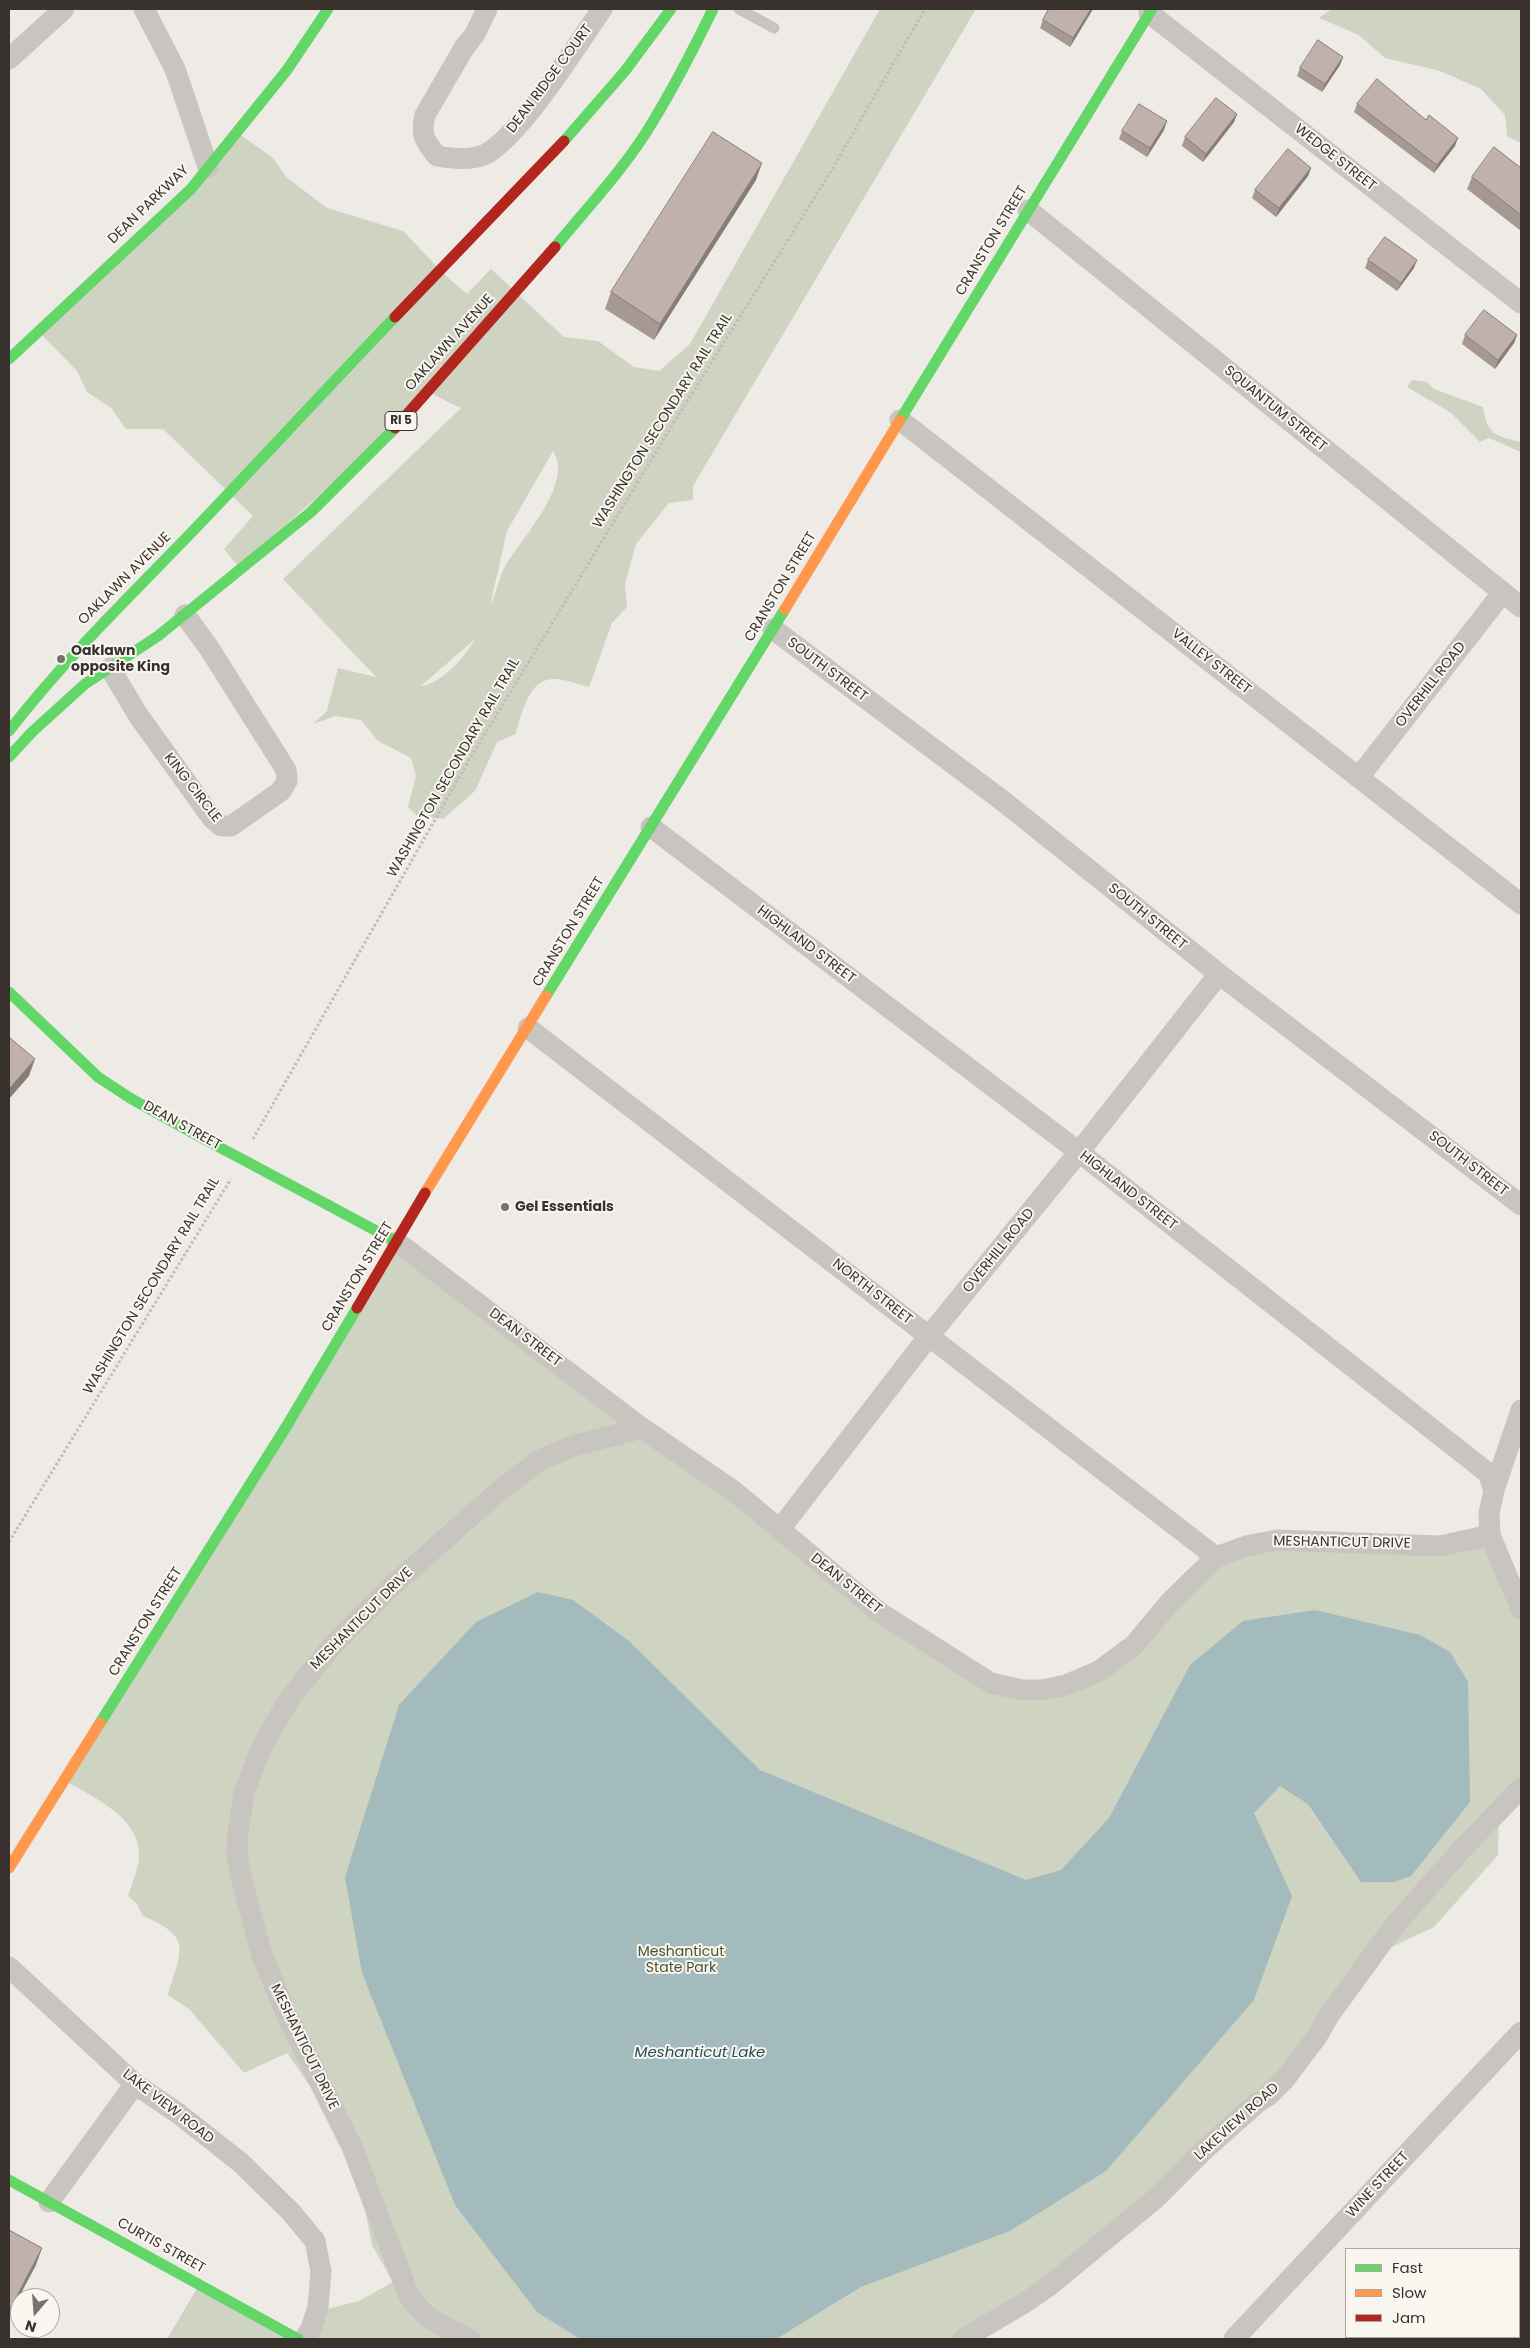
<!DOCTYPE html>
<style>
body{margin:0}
#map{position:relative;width:1530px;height:2348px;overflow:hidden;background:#eeebe6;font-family:Poppins,sans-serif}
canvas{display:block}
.frame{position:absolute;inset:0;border:10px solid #39312d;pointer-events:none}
.legend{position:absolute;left:1345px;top:2248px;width:175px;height:90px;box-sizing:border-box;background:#f9f5ef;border:1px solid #aca7a1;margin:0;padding:6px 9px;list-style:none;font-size:15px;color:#39312d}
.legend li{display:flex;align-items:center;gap:10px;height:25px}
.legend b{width:25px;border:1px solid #aca7a1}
.north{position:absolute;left:10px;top:2288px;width:50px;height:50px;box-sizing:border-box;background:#f9f5ef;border:1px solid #aca7a1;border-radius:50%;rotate:198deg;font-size:14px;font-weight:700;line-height:20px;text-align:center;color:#39312d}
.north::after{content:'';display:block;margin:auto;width:18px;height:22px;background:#78726e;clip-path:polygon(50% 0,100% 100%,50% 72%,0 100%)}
</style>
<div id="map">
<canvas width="1530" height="2348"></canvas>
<div class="frame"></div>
<ul class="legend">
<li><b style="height:6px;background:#63d668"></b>Fast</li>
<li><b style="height:6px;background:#ff974d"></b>Slow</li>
<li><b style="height:6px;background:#b3261e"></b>Jam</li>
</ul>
<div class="north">N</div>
</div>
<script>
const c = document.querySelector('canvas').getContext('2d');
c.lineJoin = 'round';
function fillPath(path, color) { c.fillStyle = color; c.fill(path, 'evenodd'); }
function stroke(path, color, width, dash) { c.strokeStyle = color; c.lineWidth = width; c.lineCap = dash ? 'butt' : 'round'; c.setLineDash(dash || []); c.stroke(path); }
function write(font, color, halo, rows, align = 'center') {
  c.font = font + ' Poppins,sans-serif'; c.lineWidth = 4; c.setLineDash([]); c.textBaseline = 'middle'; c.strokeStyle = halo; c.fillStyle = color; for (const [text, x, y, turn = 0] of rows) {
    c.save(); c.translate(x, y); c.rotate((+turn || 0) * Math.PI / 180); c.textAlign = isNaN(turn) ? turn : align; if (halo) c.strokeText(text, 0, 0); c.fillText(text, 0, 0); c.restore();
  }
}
fillPath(new Path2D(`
 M880 9H976L693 486V500L669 503 636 544 625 584 627 607 612 623 589 687C579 685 566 679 555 679 528 678 523 713 515 734L497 742 475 791 443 819 417 816 408 807 416 776 411 758 378 741 361 720 335 716 313 724 327 711 338 668 376 677 283 579 461 408 432 394 239 567 224 549 253 516 163 429H126L111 408 87 392 77 371 40 333 238 133 273 158 286 177 327 208 403 231 445 275 467 294 491 269 564 337 598 341 634 367 659 371 690 344ZM553 451C574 482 524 536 507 563 499 576 497 592 490 606L507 531ZM475 639C466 656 441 684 421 686Z
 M1332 9H1521V143L1507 136 1505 115 1481 89 1440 71 1385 58 1359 35 1319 18Z
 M1412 380 1427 382 1434 389 1483 407C1487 435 1496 436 1521 442V452L1489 438 1480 442 1450 412 1407 387Z
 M391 1250 987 1683 1079 1682 1206 1565 1245 1548 1486 1538 1521 1607V1788L1499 1811 1498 1855 1434 1927 1387 1949 1284 2081 1152 2202 963 2339H302L315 2312 359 2301 393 2282 372 2245 354 2153 346 2138 287 2053 244 2073 189 2009 168 1995C181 1949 194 1938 143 1916L137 1904 128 1896C132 1883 139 1868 139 1855 140 1817 91 1796 64 1780Z
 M198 2287 296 2339H167Z`), '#ced3c2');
fillPath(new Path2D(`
 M538 1592 573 1600 629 1641 760 1770 1026 1880 1061 1870 1109 1818 1190 1665 1243 1621 1315 1610 1420 1635 1450 1652 1468 1682 1470 1802 1411 1876 1394 1882H1361L1308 1804 1280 1786 1254 1813 1292 1896 1254 2000 1106 2171 1010 2231 861 2287 776 2339H580L537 2312 455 2205 362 1973 345 1877 399 1705 476 1622Z`), '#a4bbbd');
stroke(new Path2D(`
 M253 1139 465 767 670 429 831 171 925 9
 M9 1542 231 1179`), '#c1bcb7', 3, [2.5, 2.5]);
stroke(new Path2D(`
 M739 9 774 28`), '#c8c4bf', 11);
stroke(new Path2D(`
 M144 9 175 69 208 167
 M487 9 475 34 464 48 425 115C420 135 425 141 437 156 453 159 471 161 486 154 522 134 577 45 602 9
 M1149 13 1521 303
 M9 59 64 9
 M1028 210 1521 607
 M900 420 1521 904
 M773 629 1003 801 1219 974 1521 1205
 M110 668 138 715 212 818 221 826H231L281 791 287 781 286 770 209 648 185 615
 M1359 777 1503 592
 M651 827 1079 1152 1488 1473 1494 1490 1489 1513 1490 1535 1521 1609
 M528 1028 1216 1557
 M397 1242 642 1428 735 1492 879 1612 991 1683 1022 1690H1042L1066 1685 1099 1671 1134 1645 1170 1602 1216 1557 1246 1546 1277 1540 1440 1546 1490 1535
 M1494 1490 1521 1410
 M780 1529 929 1336 1079 1152 1219 974
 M9 1967 135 2084 179 2114 241 2163 291 2212 315 2241 321 2271 318 2307 311 2329 304 2339
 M49 2202 135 2084
 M470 2339C442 2326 428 2322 409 2296L352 2147 287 2016 262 1955 241 1877 237 1854 238 1833 244 1793 261 1748 290 1698 332 1646 390 1588 499 1491 540 1460 573 1446 642 1428
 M963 2339 1026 2302 1049 2286 1155 2199 1201 2153 1257 2103 1268 2096 1285 2079 1316 2038 1330 2014 1394 1926 1464 1847 1521 1788
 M1234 2339 1521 2032`), '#c8c4bf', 21);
stroke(new Path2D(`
 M564 141 625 71 671 9
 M555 247C588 207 625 168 652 123 674 87 694 48 713 9
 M9 359 191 189 287 70 328 9
 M900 420 1152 9
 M9 731C64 660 128 598 190 534 259 462 326 389 395 317
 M9 757 32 732 85 684 158 636 311 512 395 428
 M9 992 98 1077 130 1098 191 1132
 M546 996 785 609
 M328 1205 397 1242
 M100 1723 286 1427 357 1308
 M9 2180 298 2339`), '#63d668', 11);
stroke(new Path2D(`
 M785 609 900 420
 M425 1193 546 996
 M9 1868 100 1723`), '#ff974d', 11);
stroke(new Path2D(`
 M395 317 564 141
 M395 428 555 247
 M357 1308 425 1193`), '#b3261e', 11);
stroke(new Path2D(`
 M191 1132 328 1205`), '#63d668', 11);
fillPath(new Path2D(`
 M1049 9H1093L1070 47 1040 28 1043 20Z
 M1343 57 1340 65 1322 92 1297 76 1300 68Z
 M1357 104 1455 146 1434 173 1354 112Z
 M1237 114 1234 122 1203 162 1182 146 1185 137Z
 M1164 130 1147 157 1119 139 1122 131Z
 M1311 168 1308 176 1276 217 1252 198 1255 190Z
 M1521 168V231L1467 189 1472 177Z
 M756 180 654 340 605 309 611 292Z
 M1368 260 1414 268 1397 291 1365 268Z
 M1465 335H1517L1514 343 1495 369 1462 344Z`), '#a59992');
fillPath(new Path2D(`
 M1091 9H1093L1070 47 1073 38Z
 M1343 57 1340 65 1322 92 1325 84Z
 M1237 114 1234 122 1203 162 1206 154Z
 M1167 121 1164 130 1147 157 1150 148Z
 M1458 138 1455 146 1434 173 1437 165Z
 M762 163 756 180 654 340 660 324Z
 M1311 168 1308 176 1276 217 1279 208Z
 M1417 260 1414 268 1397 291 1401 283Z
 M1517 335 1514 343 1495 369 1498 360Z
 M35 1059 29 1076 9 1099V1089Z
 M42 2248 36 2265 9 2316V2311Z`), '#867d77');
const building = new Path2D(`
 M1049 9H1091L1073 38 1043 20Z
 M1318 40 1343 57 1325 84 1300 68Z
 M1377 79 1426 120 1429 115 1458 138 1437 165 1357 104Z
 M1216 98 1237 114 1206 154 1185 137Z
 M1139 104 1167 121 1150 148 1122 131Z
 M713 132 762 163 660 324 611 292Z
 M1494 147 1521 168V215L1472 177Z
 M1288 149 1311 168 1279 208 1255 190Z
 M1385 237 1417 260 1401 283 1368 260Z
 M1484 310 1517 335 1498 360 1465 335Z
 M9 1037 35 1059 9 1089Z
 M9 2230 42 2248 9 2311Z`);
fillPath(building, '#c0b2aa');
stroke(building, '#867d77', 1);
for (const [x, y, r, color] of [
 [61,659,5,"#78726e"],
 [505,1207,5,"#78726e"]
]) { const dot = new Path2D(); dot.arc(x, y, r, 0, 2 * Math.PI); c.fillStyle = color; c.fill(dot); stroke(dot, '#f9f5ef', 2); }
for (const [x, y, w] of [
 [401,421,32]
]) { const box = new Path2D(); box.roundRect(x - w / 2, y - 9.5, w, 19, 4); c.fillStyle = '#f9f5ef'; c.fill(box); stroke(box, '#39312d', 1); }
write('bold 12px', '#39312d', null, [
 ["RI 5",401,421]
]);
write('14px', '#39312d', '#f9f5ef', [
 ["DEAN RIDGE COURT",550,79,-53],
 ["WEDGE STREET",1335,158,38],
 ["DEAN PARKWAY",149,205,-44],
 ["CRANSTON STREET",992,241,-59],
 ["OAKLAWN AVENUE",450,343,-48],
 ["SQUANTUM STREET",1275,409,39],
 ["WASHINGTON SECONDARY RAIL TRAIL",663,421,-58],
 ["OAKLAWN AVENUE",125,579,-45],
 ["CRANSTON STREET",781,587,-59],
 ["VALLEY STREET",1211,662,38],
 ["SOUTH STREET",827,670,37],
 ["OVERHILL ROAD",1431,685,-52],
 ["WASHINGTON SECONDARY RAIL TRAIL",454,768,-60],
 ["KING CIRCLE",192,788,52],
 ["SOUTH STREET",1147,917,39],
 ["CRANSTON STREET",569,932,-59],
 ["HIGHLAND STREET",806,945,37],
 ["DEAN STREET",182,1126,29],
 ["SOUTH STREET",1468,1164,38],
 ["HIGHLAND STREET",1128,1191,38],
 ["OVERHILL ROAD",999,1251,-51],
 ["CRANSTON STREET",358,1277,-59],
 ["WASHINGTON SECONDARY RAIL TRAIL",152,1286,-59],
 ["NORTH STREET",872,1292,38],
 ["DEAN STREET",525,1338,37],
 ["MESHANTICUT DRIVE",1342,1543,1],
 ["DEAN STREET",846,1584,39],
 ["MESHANTICUT DRIVE",362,1619,-45],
 ["CRANSTON STREET",146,1622,-58],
 ["MESHANTICUT DRIVE",304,2047,64],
 ["LAKE VIEW ROAD",168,2107,38],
 ["LAKEVIEW ROAD",1237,2122,-42],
 ["WINE STREET",1378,2185,-47],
 ["CURTIS STREET",161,2246,29]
]);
write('bold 14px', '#39312d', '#f9f5ef', [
 ["Oaklawn",71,651],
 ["opposite King",71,667],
 ["Gel Essentials",515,1207]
], 'left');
write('14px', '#465533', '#f9f5ef', [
 ["Meshanticut",681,1952],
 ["State Park",681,1968]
]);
write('italic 15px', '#265056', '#f9f5ef', [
 ["Meshanticut Lake",700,2053]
]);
</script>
